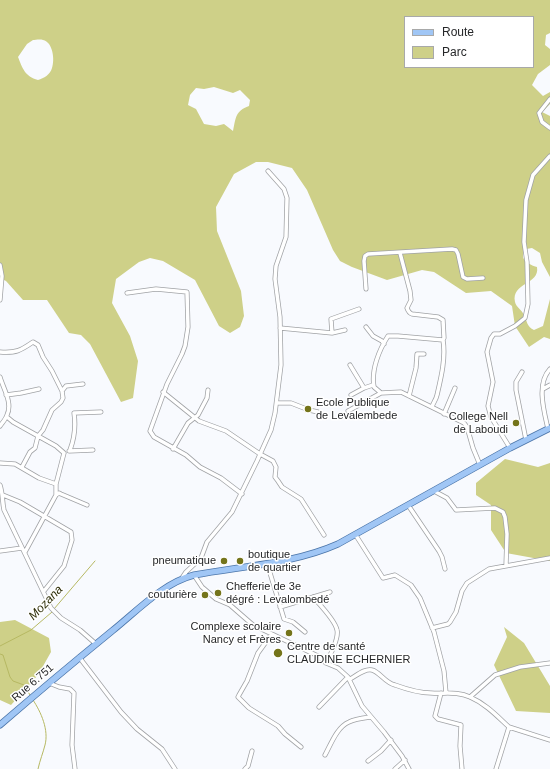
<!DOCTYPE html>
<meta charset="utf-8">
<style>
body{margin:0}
#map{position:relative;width:550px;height:769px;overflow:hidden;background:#f8fafe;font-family:Helvetica,sans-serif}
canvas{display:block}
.legend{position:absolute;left:404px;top:16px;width:130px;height:52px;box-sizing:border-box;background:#fff;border:1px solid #a8a9a9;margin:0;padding:5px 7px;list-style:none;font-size:12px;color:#262729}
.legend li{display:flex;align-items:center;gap:8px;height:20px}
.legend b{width:20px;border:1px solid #a8a9a9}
</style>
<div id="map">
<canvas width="550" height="769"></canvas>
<ul class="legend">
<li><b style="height:5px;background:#a0c6f5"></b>Route</li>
<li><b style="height:11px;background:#ced088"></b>Parc</li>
</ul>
</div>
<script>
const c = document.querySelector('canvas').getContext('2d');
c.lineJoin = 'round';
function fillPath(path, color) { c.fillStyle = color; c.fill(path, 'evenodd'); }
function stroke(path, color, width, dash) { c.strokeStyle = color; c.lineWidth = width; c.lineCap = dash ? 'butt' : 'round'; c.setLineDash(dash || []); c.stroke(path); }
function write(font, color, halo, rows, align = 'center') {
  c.font = font + ' Helvetica,sans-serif'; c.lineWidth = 3; c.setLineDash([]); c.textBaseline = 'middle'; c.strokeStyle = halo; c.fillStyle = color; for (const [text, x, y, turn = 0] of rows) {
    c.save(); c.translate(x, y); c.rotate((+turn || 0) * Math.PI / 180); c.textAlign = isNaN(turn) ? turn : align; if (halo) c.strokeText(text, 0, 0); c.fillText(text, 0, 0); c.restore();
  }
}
fillPath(new Path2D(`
 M0 0H550V33L546 35 545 45 550 49V65L538 74 532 85 543 96 550 92V104L542 112 550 116V277L542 262 540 253 532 248 526 249C525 251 523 253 523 255 522 262 533 266 537 267 540 285 511 282 515 302 516 307 522 310 524 315 527 321 527 327 534 330L543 326 550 299V339L544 337 529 347 515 326 512 306 491 291 466 293 434 272 422 270 387 280 352 267 340 261 333 250 307 190 292 168 268 162H256L234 174 216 207 217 231 241 291 244 316 240 327 230 333 219 326 195 280 163 261 150 258 139 262 116 279 112 303 130 336 138 361 133 398 121 402 90 344 81 335 69 333 47 300H23L6 281 0 278ZM405 17H533V67H405ZM33 40C35 40 40 39 43 40 53 42 55 60 52 68 50 75 44 78 38 80 25 77 22 67 18 57L27 44ZM214 87 233 93 240 90 250 100 249 106C235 111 236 118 233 131L224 124 216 126 204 124 196 109 188 105 190 95 196 88 204 89Z
 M505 459 538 467 550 463V561L506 553 491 530V505L476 495V483Z
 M15 620 49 638 51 652 38 675 11 705 0 700V622Z
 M504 627 524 643 550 686V713L516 711 494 665 507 637Z`), '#ced088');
stroke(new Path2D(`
 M54 609 95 561
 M0 646 31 630 52 612
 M0 654 3 655 10 677 13 681 24 685 30 695
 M33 700C41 712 49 730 45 745 43 753 40 760 38 769`), '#b6b862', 1);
const street = new Path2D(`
 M550 99 539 113 542 122 550 128
 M400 253 410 291 411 300 407 308C408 311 409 313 412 314L438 317 443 320 444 338 443 340C446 358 441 378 437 395 436 400 433 403 432 407
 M0 265 2 276 0 300
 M366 289 364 261 365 256 368 254 452 249 456 250 458 254 463 277 467 279 483 278
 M127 293 156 289 187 292 188 327 185 346 182 354 167 384 150 431 154 437 186 455 200 467 221 478 242 494
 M366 327 373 336 382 341 384 344
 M280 328 332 333 345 330
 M332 333 331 319 359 309
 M443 340 398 336H388C379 350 371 370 374 387L381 393 401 392 464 423 467 427 473 448 480 465
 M0 352C16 353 20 351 33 342L38 345 43 357 52 371 62 391 63 398 61 402 52 410 43 430 38 436 35 448 30 452 22 467
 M350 365 364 388
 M522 372 516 382V390L526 440
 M0 377C3 388 13 403 7 415 6 419 2 423 0 426
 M543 389 550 385
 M62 391 66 386 83 384
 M163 392 199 421 226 431 260 454 273 461 276 467 275 477 278 481 282 487 301 499 324 535
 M6 395 21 393 39 389
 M351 395 364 388 373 385
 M409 396 416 368 417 354H424
 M277 403H291L309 410 318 412
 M348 411 381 393
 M444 414 455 388
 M7 417 13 422 56 446 64 453
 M548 429C544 411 536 384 550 369
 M510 448 491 417 488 406 493 382 487 352 491 338 494 334H500L515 326 525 318 528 304 527 262 524 242 526 200 533 175 550 156
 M173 449 188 423 198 415 207 398 208 390
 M70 450C75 437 76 427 74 413L101 412
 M69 451 93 450
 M0 463 15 464 39 478 56 484
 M0 485C3 494 2 501 4 510L51 608 61 618 80 630 96 644
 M434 491 447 498 456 510 495 508 503 512 505 517 507 534 506 565
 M3 495 20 502 71 532 72 540 64 566 44 591
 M56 495 59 493 61 494 87 505
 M408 505 439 551 442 557 445 569
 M355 534 383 578 395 575 411 585 420 598 434 632 444 671 446 693
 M0 551 22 548
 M25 552 56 495V484L64 453
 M267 563 284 619 293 622 305 632
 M194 575 202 587 216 599 230 605 253 625 318 656 326 663 338 668 348 677 362 706 384 732 402 756 409 769
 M182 578 186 572 201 558 207 542 232 512 257 461 271 430 275 413 281 365 280 317 275 279 276 266 286 237 287 198 284 189 268 171
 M313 597C320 605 335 620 337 630 339 638 330 656 326 663
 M280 607 330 592
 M432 628 448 624 450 622 456 612 462 591 467 583 489 569 550 558
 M271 635 258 653 247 681 239 695 238 697 249 708 278 726 285 734 301 747
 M79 657 121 712 137 729 162 749 175 769
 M350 679C356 676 365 668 372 670 380 672 385 683 395 685 406 689 419 693 431 693 445 694 457 691 470 697 486 704 497 716 509 727
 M49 683 59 687 70 689 74 693 72 745 75 769
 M441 693 435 716 438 719 461 725 460 746 462 769
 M470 697 495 675 520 667 550 663
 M319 707 348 677
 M325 755C331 744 337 727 349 722 355 719 364 718 371 717
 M368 761 381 751 391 740
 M245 769 248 766 252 751
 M395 769 405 760
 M496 769 509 727 550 740`);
const primary = new Path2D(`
 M0 725C37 693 74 662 112 631 137 611 163 583 194 575 242 566 293 564 338 544L510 448 550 428`);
stroke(street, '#a0a2a5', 5);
stroke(primary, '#4c76aa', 7);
stroke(street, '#fff', 3.5);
stroke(primary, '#a0c6f5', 5.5);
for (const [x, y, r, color] of [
 [308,409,4,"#74741a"],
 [516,423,4,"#74741a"],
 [224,561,4,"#74741a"],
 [240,561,4,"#74741a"],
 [218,593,4,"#74741a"],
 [205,595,4,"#74741a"],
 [289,633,4,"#74741a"],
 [278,653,5,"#74741a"]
]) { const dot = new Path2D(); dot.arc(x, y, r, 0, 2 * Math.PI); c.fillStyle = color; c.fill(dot); stroke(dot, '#fff', 1.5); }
write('11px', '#262729', '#fff', [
 ["Ecole Publique",316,403],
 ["de Levalembede",316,416],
 ["College Nell",508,417,"right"],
 ["de Laboudi",508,430,"right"],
 ["boutique",248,555],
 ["de quartier",248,568],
 ["pneumatique",216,561,"right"],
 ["Chefferie de 3e",226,587],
 ["dégré : Levalombedé",226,600],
 ["couturière",197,595,"right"],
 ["Complexe scolaire",281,627,"right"],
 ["Nancy et Frères",281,640,"right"],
 ["Centre de santé",287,647],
 ["CLAUDINE ECHERNIER",287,660]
], 'left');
write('11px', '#262729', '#fff', [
 ["Rue 6.751",33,683,-41]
]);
write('italic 12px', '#2e2e08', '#fff', [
 ["Mozana",46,603,-46]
]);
</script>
